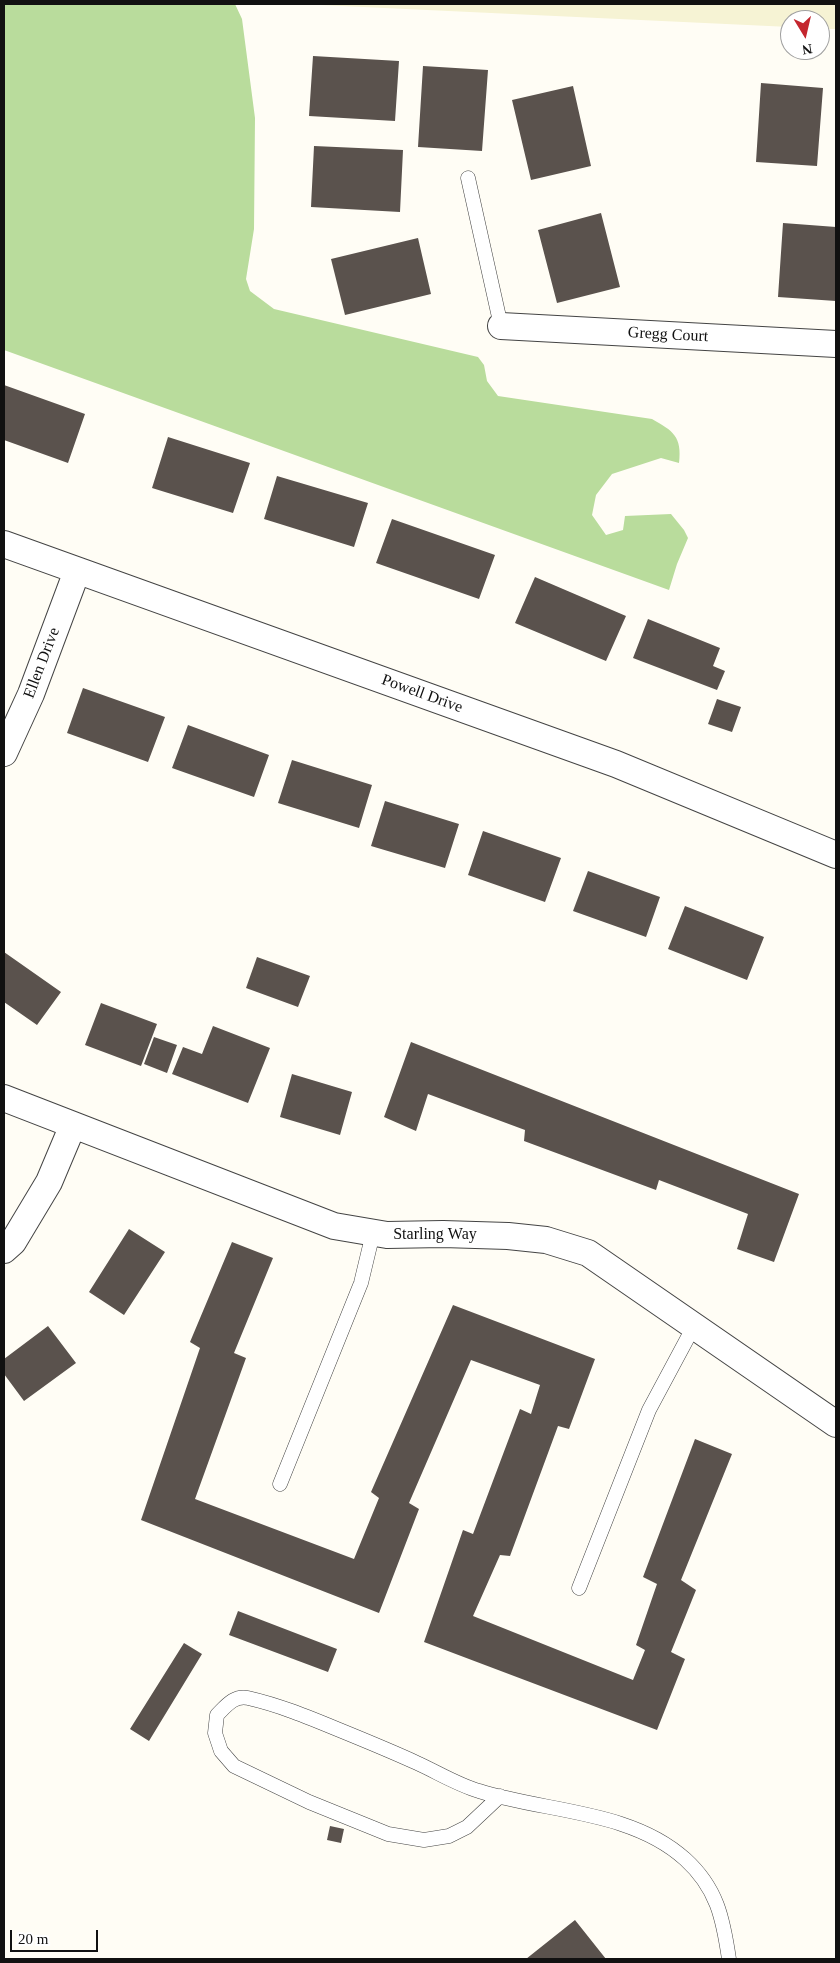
<!DOCTYPE html>
<style>
body{margin:0}
#map{position:relative;width:840px;height:1963px;overflow:hidden;background:#fffdf5;font-family:Georgia,serif}
canvas{display:block}
.frame{position:absolute;inset:0;border:5px solid #111;pointer-events:none}
.north{position:absolute;left:780px;top:10px;width:50px;height:50px;box-sizing:border-box;background:#fff;border:1px solid #a0a0a0;border-radius:50%;rotate:171deg;font-size:14px;font-weight:700;line-height:20px;text-align:center;color:#111}
.north::after{content:'';display:block;margin:auto;width:18px;height:22px;background:#c4262e;clip-path:polygon(50% 0,100% 100%,50% 72%,0 100%)}
.scale{position:absolute;left:10px;top:1930px;width:88px;height:22px;box-sizing:border-box;border:2px solid #111;border-top:0;padding-left:6px;font-size:15px;line-height:18px;white-space:nowrap;color:#111;-webkit-text-stroke:4px #fff;paint-order:stroke}
</style>
<div id="map">
<canvas width="840" height="1963"></canvas>
<div class="frame"></div>
<div class="north">N</div>
<div class="scale">20 m</div>
</div>
<script>
const c = document.querySelector('canvas').getContext('2d');
c.lineJoin = 'round';
function fillPath(path, color) { c.fillStyle = color; c.fill(path, 'evenodd'); }
function stroke(path, color, width, dash) { c.strokeStyle = color; c.lineWidth = width; c.lineCap = dash ? 'butt' : 'round'; c.setLineDash(dash || []); c.stroke(path); }
function write(font, color, halo, rows, align = 'center') {
  c.font = font + ' Georgia,serif'; c.lineWidth = 5; c.setLineDash([]); c.textBaseline = 'middle'; c.strokeStyle = halo; c.fillStyle = color; for (const [text, x, y, turn = 0] of rows) {
    c.save(); c.translate(x, y); c.rotate((+turn || 0) * Math.PI / 180); c.textAlign = isNaN(turn) ? turn : align; if (halo) c.strokeText(text, 0, 0); c.fillText(text, 0, 0); c.restore();
  }
}
fillPath(new Path2D(`
 M299 4H836V29H820V20H790V27Z`), '#f6f3d4');
fillPath(new Path2D(`
 M4 4H235L242 19 255 118 254 229 246 279 250 291 274 309 478 357 484 365 487 381 498 396 652 419C673 431 682 436 679 463L661 458 612 474 596 495 592 515 606 535 623 530 625 516 671 514 684 530 688 538 677 564 669 590 4 350Z`), '#b9dc9c');
fillPath(new Path2D(`
 M313 56 399 61 395 121 309 116Z
 M423 66 488 70 482 151 418 147Z
 M761 83 823 88 817 166 756 162Z
 M573 86 591 166 531 180 512 100Z
 M314 146 403 150 400 212 311 207Z
 M601 213 620 287 557 303 538 230Z
 M783 223 836 227V301L778 297Z
 M418 238 431 294 345 315 331 259Z
 M4 385 85 414 68 463 4 440Z
 M168 437 250 463 233 513 152 488Z
 M277 476 368 503 354 547 264 519Z
 M392 519 495 555 479 599 376 563Z
 M535 577 626 616 606 661 515 623Z
 M648 619 720 648 713 666 725 671 717 690 633 658Z
 M83 688 165 717 148 762 67 733Z
 M717 699 741 707 732 732 708 724Z
 M188 725 269 755 254 797 172 768Z
 M292 760 372 785 359 828 278 803Z
 M385 801 459 824 445 868 371 846Z
 M483 831 561 858 545 902 468 875Z
 M588 871 660 897 646 937 573 911Z
 M685 906 764 937 747 980 668 949Z
 M4 952 61 992 37 1025 4 1002Z
 M257 957 310 976 298 1007 246 988Z
 M101 1003 157 1024 141 1066 85 1045Z
 M213 1026 270 1048 248 1103 172 1074 183 1047 202 1054Z
 M154 1037 177 1045 167 1073 144 1064Z
 M411 1042 799 1194 774 1262 737 1249 748 1214 659 1180 656 1190 524 1141 525 1130 428 1094 416 1131 384 1117Z
 M292 1074 352 1092 340 1135 280 1117Z
 M129 1229 165 1252 124 1315 89 1292Z
 M232 1242 273 1258 234 1353 246 1358 195 1499 354 1559 379 1498 371 1492 453 1305 595 1359 569 1429 558 1426 510 1556 500 1555 473 1616 633 1680 645 1650 636 1645 657 1584 643 1577 695 1439 732 1454 681 1580 696 1590 671 1652 685 1659 657 1730 424 1642 463 1530 473 1534 520 1409 531 1414 540 1385 471 1360 409 1503 419 1509 379 1613 141 1520 200 1348 190 1342Z
 M48 1326 76 1363 24 1401 4 1374V1359Z
 M238 1611 337 1649 328 1672 229 1635Z
 M184 1643 202 1654 149 1741 130 1729Z
 M330 1826 344 1829 341 1843 327 1840Z
 M575 1920 606 1959H526Z`), '#5a524d');
const service = new Path2D(`
 M468 178 501 326
 M280 1484 361 1283 373 1233
 M579 1588 649 1410 694 1326
 M500 1796 467 1827 449 1836 424 1840 388 1834 309 1802 234 1766 221 1751 215 1733 217 1715C226 1706 234 1695 248 1698 279 1705 308 1717 337 1729 364 1740 391 1751 417 1763 437 1772 458 1785 479 1791 545 1812 631 1810 685 1859 717 1888 723 1918 729 1959`);
const minor = new Path2D(`
 M501 326 836 344
 M4 544 616 764 836 855
 M4 753 31 694 77 571
 M4 1098 334 1226 387 1235 443 1234 508 1236 546 1240 588 1253 836 1424
 M4 1250 13 1242 49 1182 73 1125`);
stroke(service, '#444', 15);
stroke(minor, '#444', 28);
stroke(service, '#fff', 14);
stroke(minor, '#fff', 26);
write('16px', '#111', '#fff', [
 ["Gregg Court",668,335,3],
 ["Ellen Drive",42,663,-69],
 ["Powell Drive",422,694,20],
 ["Starling Way",435,1235]
]);
</script>
